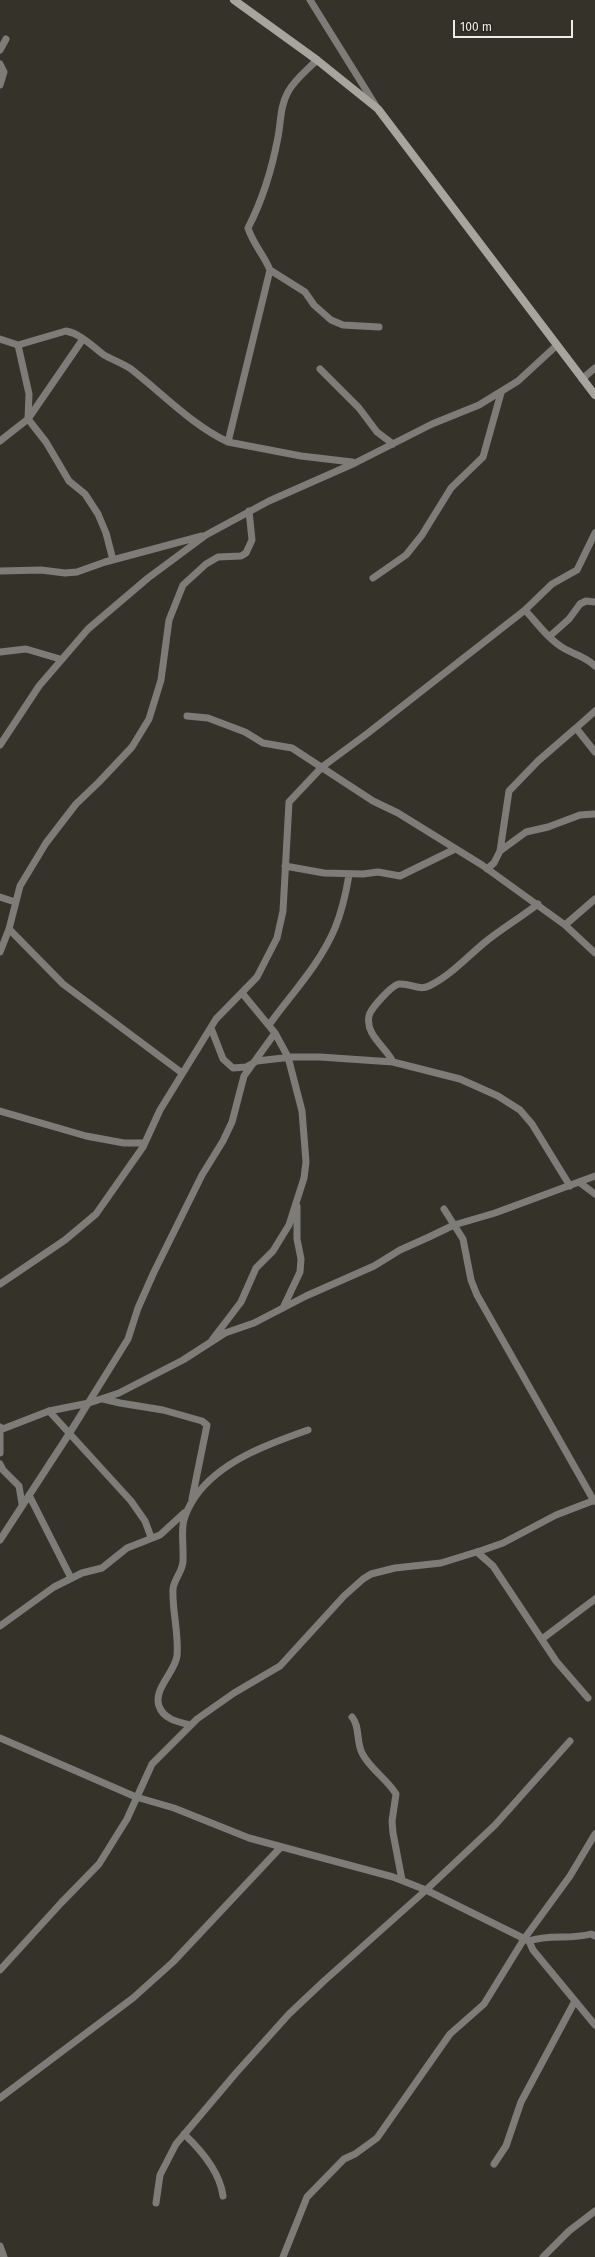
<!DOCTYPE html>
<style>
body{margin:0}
#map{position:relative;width:595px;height:2257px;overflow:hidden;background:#35322a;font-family:"Fira Sans",sans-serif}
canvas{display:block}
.scale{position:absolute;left:453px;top:20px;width:120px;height:18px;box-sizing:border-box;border:2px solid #eeece7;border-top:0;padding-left:5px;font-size:12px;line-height:14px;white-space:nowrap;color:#eeece7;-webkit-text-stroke:3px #2b2820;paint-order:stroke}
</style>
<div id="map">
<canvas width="595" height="2257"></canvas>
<div class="scale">100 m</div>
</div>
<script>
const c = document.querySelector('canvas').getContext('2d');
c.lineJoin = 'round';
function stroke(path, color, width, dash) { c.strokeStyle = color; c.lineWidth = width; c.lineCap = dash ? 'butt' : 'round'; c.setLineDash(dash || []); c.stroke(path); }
stroke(new Path2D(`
 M310 0 376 106
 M0 50 6 39
 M0 64 4 72 0 85
 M270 270 305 292 314 305 331 320 343 325 379 327
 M0 339 18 345 66 331C81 334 92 346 104 355 113 360 122 363 131 369 163 394 192 425 228 442L301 456 352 462
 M18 345 29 394 28 419 46 442 69 481 85 494 98 514 106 533 113 560
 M320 369 359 408 377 432 393 444
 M582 379 595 368
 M0 441 28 419 83 339
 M228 442 270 270C264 255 253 244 248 228 263 199 272 169 278 137 281 122 280 106 288 92 294 80 307 70 317 60
 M0 571 41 570 65 573 77 572 105 562 202 536
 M373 578 406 555 422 535 451 488 483 457 501 393
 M525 610C537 623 549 640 565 649 576 655 586 657 595 666
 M550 636 569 619 580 604 586 601 595 602
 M0 652 26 649 60 659
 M595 711 576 728 595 752
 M187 716 208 718 245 732 263 743 292 748 373 801 398 813 482 865 565 925 595 953
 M0 745 39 686 88 629 148 578 206 535 269 501 355 463 432 424 479 405 518 381 556 346
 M500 851 526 832 548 827 580 815 594 814
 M285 866 324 873 363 874 378 872 400 876 455 849
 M487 869 494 863 500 851 509 791 538 761 576 728
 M0 897 15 902
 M565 925 595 899
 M9 929 63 984 182 1073
 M0 952 9 929 20 886 46 843 76 804 99 782 132 747 149 719 161 680 169 620 183 585 206 564 218 557 241 556 246 553 252 540 249 511
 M269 1025C292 993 320 964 335 928 342 911 346 893 349 875
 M211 1028 223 1059 233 1068 246 1067 257 1061 292 1057H320L393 1062 460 1079 498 1096 520 1110 532 1124 570 1186
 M393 1062C386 1047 365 1035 369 1016 370 1009 392 985 399 984 411 983 418 991 429 986 450 976 466 958 484 943 501 929 520 918 538 904
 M0 1111 86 1136 124 1143H144
 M579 1182 595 1194
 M444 1209 463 1239 471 1280 477 1295 594 1501
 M0 1284 65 1240 96 1214 143 1147 160 1110 216 1019 257 977 277 938 283 911 289 802 322 767 368 733 525 610 552 584 577 570 595 533
 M283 1308 300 1272 301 1259 297 1239V1206
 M212 1340 241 1302 256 1268 273 1251 289 1225 304 1178 306 1162 302 1111 288 1057 275 1033 242 993
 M103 1399 120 1403 163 1410 202 1421 207 1425 192 1499
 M49 1411 131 1501 145 1521 151 1537
 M0 1427V1453
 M0 1430 49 1411 89 1403 119 1393 183 1360 225 1333 254 1323 306 1296 374 1266 400 1250 429 1237 454 1225 495 1213 595 1176
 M0 1464 3 1470 19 1486 22 1504
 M29 1495 71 1578
 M0 1540 69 1434 128 1339 138 1308 154 1272 202 1175 223 1141 232 1122 244 1076 275 1033
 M477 1552 493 1566 556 1661 588 1698
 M0 1626 54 1587 82 1573 102 1568 127 1548 160 1535 184 1513
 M542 1639 595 1599
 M352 1717C360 1726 356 1741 362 1753 369 1768 387 1779 396 1794L392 1821 393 1833 402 1880
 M191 1725C179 1722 164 1720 159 1706 153 1689 175 1672 177 1656 179 1633 172 1611 173 1589 174 1579 183 1571 183 1561 184 1532 177 1524 195 1497 220 1461 268 1444 308 1430
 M0 1738 136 1797 174 1808 249 1838 393 1877 426 1890 529 1941 533 1950 595 2025
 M529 1941C549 1934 570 1940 591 1934L595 1936
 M0 1970 61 1903 99 1864 127 1819 152 1764 197 1719 234 1693 280 1666 344 1596 363 1579 371 1574 395 1568 441 1563 483 1550 503 1543 556 1515 595 1500
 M0 2098 133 1998 173 1962 280 1848
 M184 2134C201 2150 220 2172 223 2196
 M494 2164 506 2146 521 2102 575 2001
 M156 2203 160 2175 176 2144 236 2073 289 2014 324 1981 426 1890 495 1825 570 1741
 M0 2246 4 2257
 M283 2257 307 2197 344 2159 355 2154 377 2138 450 2034 484 2004 524 1939 570 1876 595 1834
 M543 2257 569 2231 595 2211`), '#7e7c78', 7);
stroke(new Path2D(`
 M234 0 317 60 378 109 595 395`), '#a8a59f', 8);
</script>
